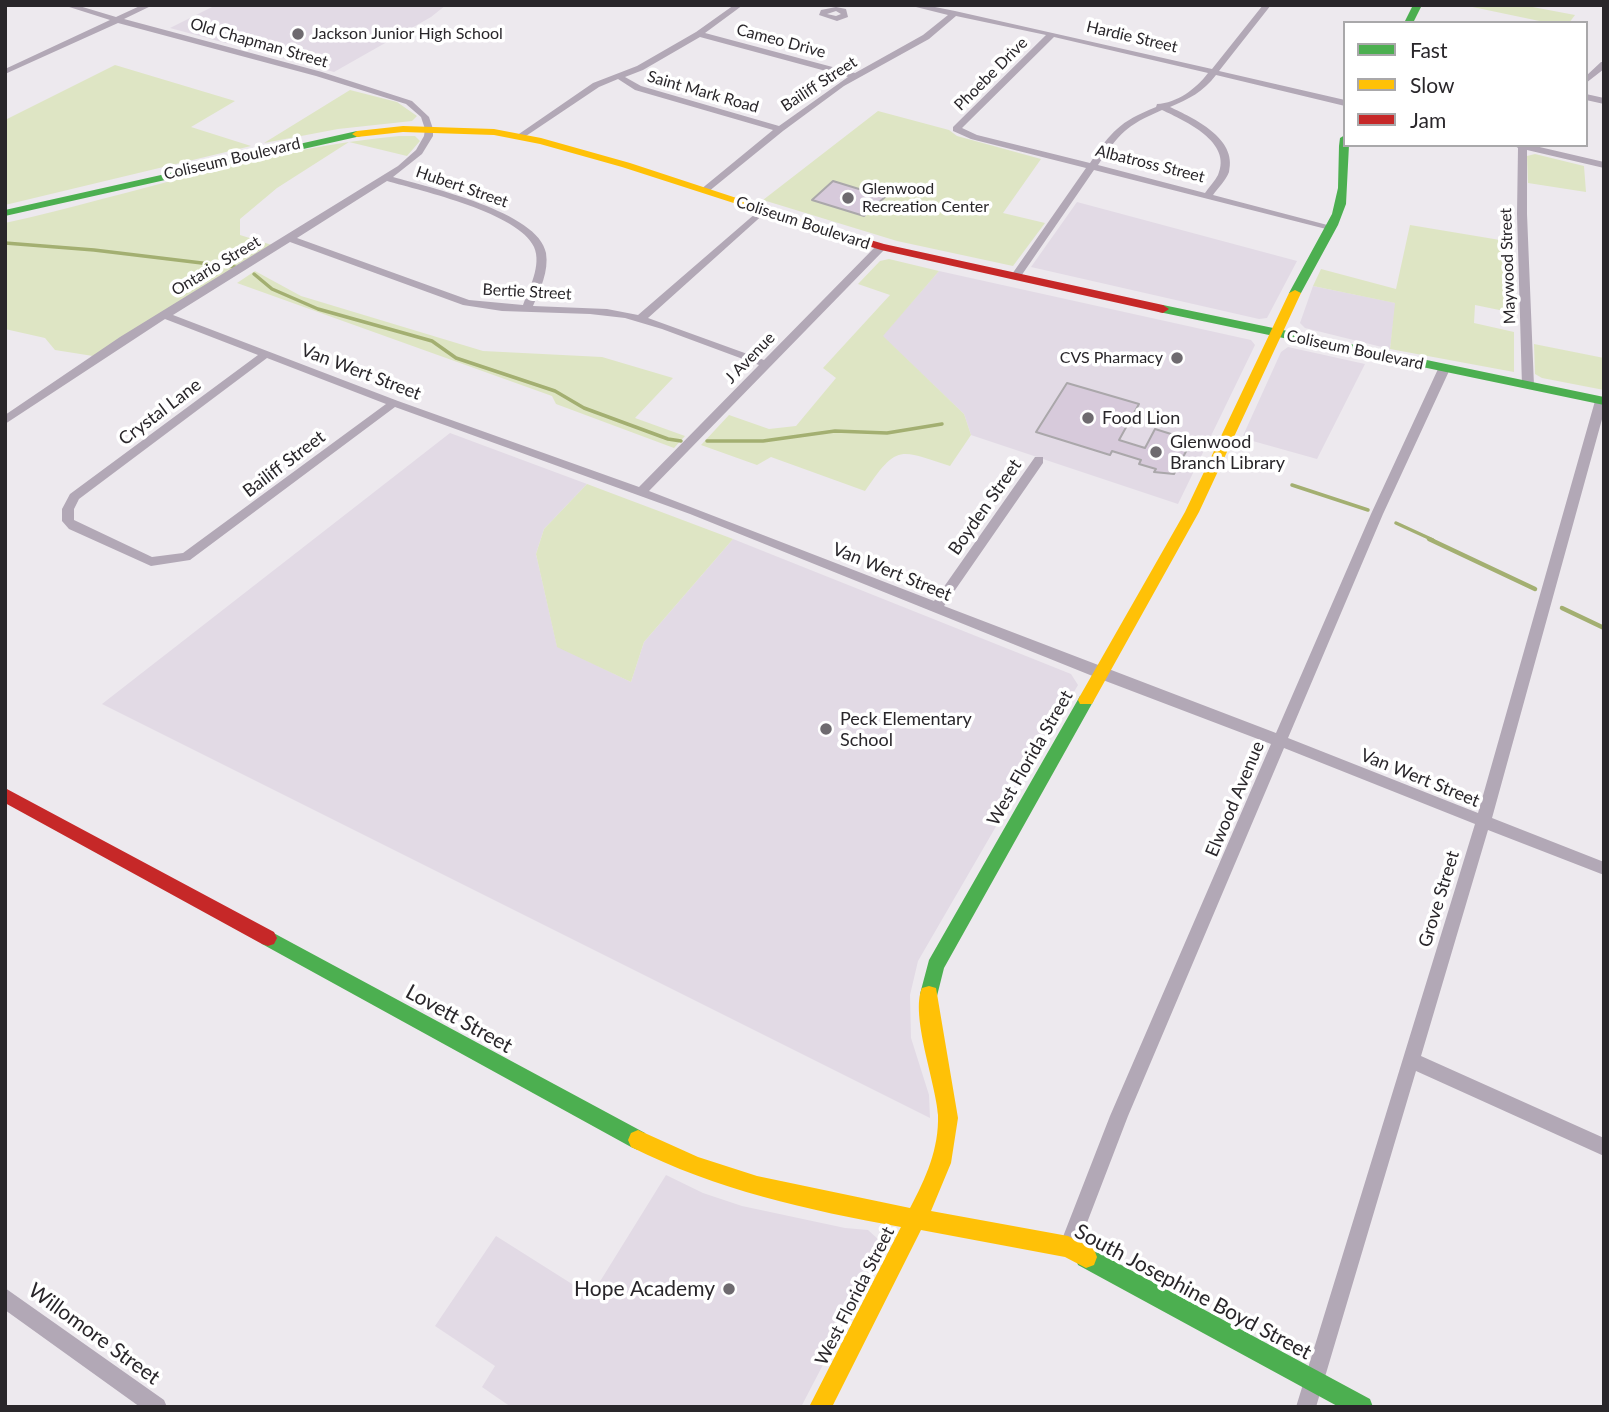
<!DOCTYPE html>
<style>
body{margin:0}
#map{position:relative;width:1609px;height:1412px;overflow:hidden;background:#ede9ee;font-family:Lato,sans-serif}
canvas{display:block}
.frame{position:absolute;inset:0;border:7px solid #29262a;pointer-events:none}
.legend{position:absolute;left:1343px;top:21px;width:245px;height:126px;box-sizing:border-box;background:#fff;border:2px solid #a9a8aa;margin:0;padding:9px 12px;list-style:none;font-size:21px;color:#29262a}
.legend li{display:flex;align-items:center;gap:14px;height:35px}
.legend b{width:35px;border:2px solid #a9a8aa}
</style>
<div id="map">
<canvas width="1609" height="1412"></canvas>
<div class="frame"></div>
<ul class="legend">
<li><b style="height:9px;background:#4caf50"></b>Fast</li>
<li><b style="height:9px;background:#ffc107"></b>Slow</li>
<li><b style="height:9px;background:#c62828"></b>Jam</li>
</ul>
</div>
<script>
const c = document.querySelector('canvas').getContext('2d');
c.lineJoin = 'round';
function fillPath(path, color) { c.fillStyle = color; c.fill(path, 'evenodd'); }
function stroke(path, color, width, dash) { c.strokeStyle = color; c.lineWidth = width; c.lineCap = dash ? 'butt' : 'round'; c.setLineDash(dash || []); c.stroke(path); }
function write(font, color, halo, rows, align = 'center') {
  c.font = font + ' Lato,sans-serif'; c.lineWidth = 7; c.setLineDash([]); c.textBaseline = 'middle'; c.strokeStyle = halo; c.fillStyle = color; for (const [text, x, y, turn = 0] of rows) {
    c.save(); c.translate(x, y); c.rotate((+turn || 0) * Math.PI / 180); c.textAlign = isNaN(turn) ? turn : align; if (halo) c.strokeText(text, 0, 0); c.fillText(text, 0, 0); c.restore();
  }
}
fillPath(new Path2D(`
 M216 5H446L431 17 334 72 170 28Z
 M1077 202 1297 261 1267 318 1259 319 1031 267Z
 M939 271 1251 340 1255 345 1178 504 971 435 964 414 882 336Z
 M1313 286 1396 303 1390 349 1305 328 1300 323Z
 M1288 347 1365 364 1317 459 1242 438 1281 352Z
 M450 433 587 484 544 529 536 554 557 646 631 682 644 642 733 539 1071 674 1078 685 918 961 910 995 911 1038 929 1095 930 1118 102 704Z
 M666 1175 703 1193 742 1206 845 1228 868 1230 879 1240V1249L866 1282 801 1407H511L482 1387 495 1366 435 1326 496 1236 591 1296Z`), '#e2dae5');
fillPath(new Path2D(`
 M1463 5H1522L1575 15 1569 23H1549Z
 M115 65 235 101 191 127 251 146 5 205V120Z
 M350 90 397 102 417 116 412 121 338 129 264 143Z
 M878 111 949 130 957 136 1041 159 1003 213 1045 223 1013 266 897 241 763 200Z
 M399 136H415L420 141 407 156 349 142 277 188 240 219V235L272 245 93 356 55 350 45 338 5 329V223C136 194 265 148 399 136Z
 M1535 154 1584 166 1586 192 1528 183 1527 156Z
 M1410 225 1512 242 1514 313 1475 305 1474 323 1514 332V372L1390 349 1395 303 1313 286 1321 269 1396 289Z
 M889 259 939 271 883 336 964 414 971 435 950 466C899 449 897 444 865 491L771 457 757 465 701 445 729 415 769 429 796 426 836 378 823 368 890 295 858 284 880 261Z
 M255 271 301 296 483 351 602 357 673 378 635 418 685 436 674 448 556 404 552 396 237 283Z
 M1534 344 1604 358V390L1542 378 1535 374Z
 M587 484 733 539 644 642 631 682 557 647 536 554 544 529Z`), '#dee5c4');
stroke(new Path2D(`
 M5 243 94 250 235 267
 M254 274 272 289 318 309 432 341 456 358 555 391 584 408 668 439 681 441
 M707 441H763L835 431 887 433 942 424
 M1292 485 1368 510
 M1396 523 1433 540`), '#a3af71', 3.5);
stroke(new Path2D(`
 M1429 539 1535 589
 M1562 608 1604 628`), '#a3af71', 4.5);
const building = new Path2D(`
 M833 181 885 197 864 216 812 200Z
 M1067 383 1139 404 1119 440 1145 448 1155 429 1184 438 1182 441 1190 444 1174 474 1154 472 1156 469 1139 464 1141 460 1112 451 1110 455 1036 432Z`);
fillPath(building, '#d7cadb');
stroke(building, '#aaa7aa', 2);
fillPath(new Path2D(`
 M63 5H76L116 17 142 5H153L124 19 322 72 412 101 429 117 433 129V136L422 154 393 177C428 187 539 212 546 253 549 271 540 290 533 306L607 309 638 315 763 207 768 210 766 212 648 318 764 360 877 245H885V249L649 491 934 601 1035 457H1043V463L944 606 1276 733 1371 514 1438 369 1440 367H1448L1450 369 1383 514 1288 738 1478 813 1595 401 1597 399 1604 398V412L1492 818 1604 862V875L1488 830 1421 1056 1604 1138V1156L1416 1071 1316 1407H1296L1475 824 1284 748 1128 1116 1075 1254 1068 1256 1061 1254 1059 1247 1110 1116 1271 744 1095 677 690 514 395 407 190 560 151 566 69 529 62 521V509L70 494 258 355 165 319 5 424V415L120 337 398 166 416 150 424 136 425 129 421 117 406 104 316 76 118 23 5 74V69L110 20ZM387 181C422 191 519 213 534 247 542 265 529 289 523 305L469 300 297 238ZM290 242 463 305 502 311 590 314 625 318 662 329 759 365 639 487 398 401 173 315ZM267 358 386 404 183 553 152 557 74 520V509L79 499Z
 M734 5H743L705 33 855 73 923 35 948 15 908 5H925L955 11 1212 69 1263 5H1271L1219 71 1345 100V106L1216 75C1203 92 1189 99 1170 107 1193 118 1238 138 1229 172 1226 180 1218 188 1213 195L1335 227 1330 230 1094 170 1019 279H1011L1010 277 1086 168 971 139 953 131V127L1046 35 956 16 929 39 844 86 783 131 708 192 700 190 773 130 635 90 618 79 599 87 523 138 516 136 593 83 637 66 696 32ZM700 37 848 77 779 126 641 86 625 77 643 70ZM1054 37 1208 73C1196 89 1177 103 1157 104L1156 107C1119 122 1112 131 1090 163L977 135 962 128ZM1162 110C1185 121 1233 142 1218 175 1215 181 1209 187 1205 193L1098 165C1120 133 1125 126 1162 110Z
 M836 7 846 9 848 17 837 21 819 15 821 10ZM836 11 841 14 836 16 827 14Z
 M1601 62H1604V69L1586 83V76Z
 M1586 94 1604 98V104L1586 100Z
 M1514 145H1531L1604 162V168L1527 150V214L1534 386 1528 389 1522 386 1517 214 1518 148Z
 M5 1288 164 1400 167 1407H140L5 1310Z`), '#b2a8b6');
fillPath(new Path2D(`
 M1413 5H1422L1413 23H1404Z
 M357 131 361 132V136L5 216V210Z
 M1345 135V145H1349L1346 204 1338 225 1301 293 1295 296 1291 295 1289 293 1332 214 1338 188 1339 146 1340 138Z
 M1163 305 1604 397V405L1159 312V306Z
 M1086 694 1092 696 1094 700 944 968 936 1000 929 1002 922 1000 920 994 929 960 1080 696Z
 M268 930 645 1133 648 1140 645 1147 638 1150 631 1147 262 944 259 938 262 932Z
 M1086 1246 1370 1399 1373 1407H1339L1078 1265 1075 1257 1078 1249Z`), '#4caf50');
fillPath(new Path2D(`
 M403 126 494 129 541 138 630 163 846 234 836 236 622 167 540 144 494 135 403 132 357 137 352 134 357 131Z
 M1295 290 1301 293 1199 512 1092 704H1080L1078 700 1080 696 1185 512 1289 293Z
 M929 986 936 988 958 1118 951 1163 931 1211 1068 1236 1094 1249 1097 1257 1094 1265 1086 1268 1065 1257 921 1230 832 1407H809L901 1227C807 1210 717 1190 631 1147L628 1140 631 1133 638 1130 698 1157 757 1176 910 1208C926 1178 939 1149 938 1115 936 1083 910 1015 922 988Z`), '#ffc107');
fillPath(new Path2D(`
 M840 231 884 244 1163 305 1169 309 1163 313 881 250 836 236 834 234Z
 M5 788 274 932 277 938 274 944 268 946 262 944 5 803Z`), '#c62828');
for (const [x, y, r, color] of [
 [298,34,7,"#6e6a6f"],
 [848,198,7,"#6e6a6f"],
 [1177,358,7,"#6e6a6f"],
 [1088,418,7,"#6e6a6f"],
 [1156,452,7,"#6e6a6f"],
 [826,729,7,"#6e6a6f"],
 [729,1289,7,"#6e6a6f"]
]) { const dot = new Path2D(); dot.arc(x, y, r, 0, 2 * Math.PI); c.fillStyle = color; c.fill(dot); stroke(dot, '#fff', 2.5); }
write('16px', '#29262a', '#fff', [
 ["Jackson Junior High School",312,34],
 ["Glenwood",862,189],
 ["Recreation Center",862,207],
 ["CVS Pharmacy",1163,358,"right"]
], 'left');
write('16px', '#29262a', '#fff', [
 ["Hardie Street",1132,37,13],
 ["Cameo Drive",781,41,15],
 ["Old Chapman Street",259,43,16],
 ["Phoebe Drive",991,74,-45],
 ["Bailiff Street",819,84,-33],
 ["Saint Mark Road",703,92,16],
 ["Coliseum Boulevard",232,159,-13],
 ["Albatross Street",1150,164,14],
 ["Hubert Street",462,187,19],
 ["Coliseum Boulevard",803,223,18],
 ["Ontario Street",216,266,-31],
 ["Maywood Street",1508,266,-92],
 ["Bertie Street",527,292,3],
 ["Coliseum Boulevard",1355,350,12],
 ["J Avenue",750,358,-46]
]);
write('18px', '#29262a', '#fff', [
 ["Van Wert Street",361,372,21],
 ["Crystal Lane",160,412,-37],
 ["Bailiff Street",284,464,-37],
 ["Boyden Street",985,507,-55],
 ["Van Wert Street",892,572,22],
 ["West Florida Street",1030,758,-60],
 ["Van Wert Street",1420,778,22],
 ["Elwood Avenue",1235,799,-67],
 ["Grove Street",1439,899,-73],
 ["West Florida Street",855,1296,-63]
]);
write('18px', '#29262a', '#fff', [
 ["Food Lion",1102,418],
 ["Glenwood",1170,442],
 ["Branch Library",1170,463],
 ["Peck Elementary",840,719],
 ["School",840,740]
], 'left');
write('21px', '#29262a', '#fff', [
 ["Lovett Street",459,1019,29],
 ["South Josephine Boyd Street",1193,1292,28],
 ["Willomore Street",94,1334,36]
]);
write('21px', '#29262a', '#fff', [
 ["Hope Academy",715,1289]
], 'right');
</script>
